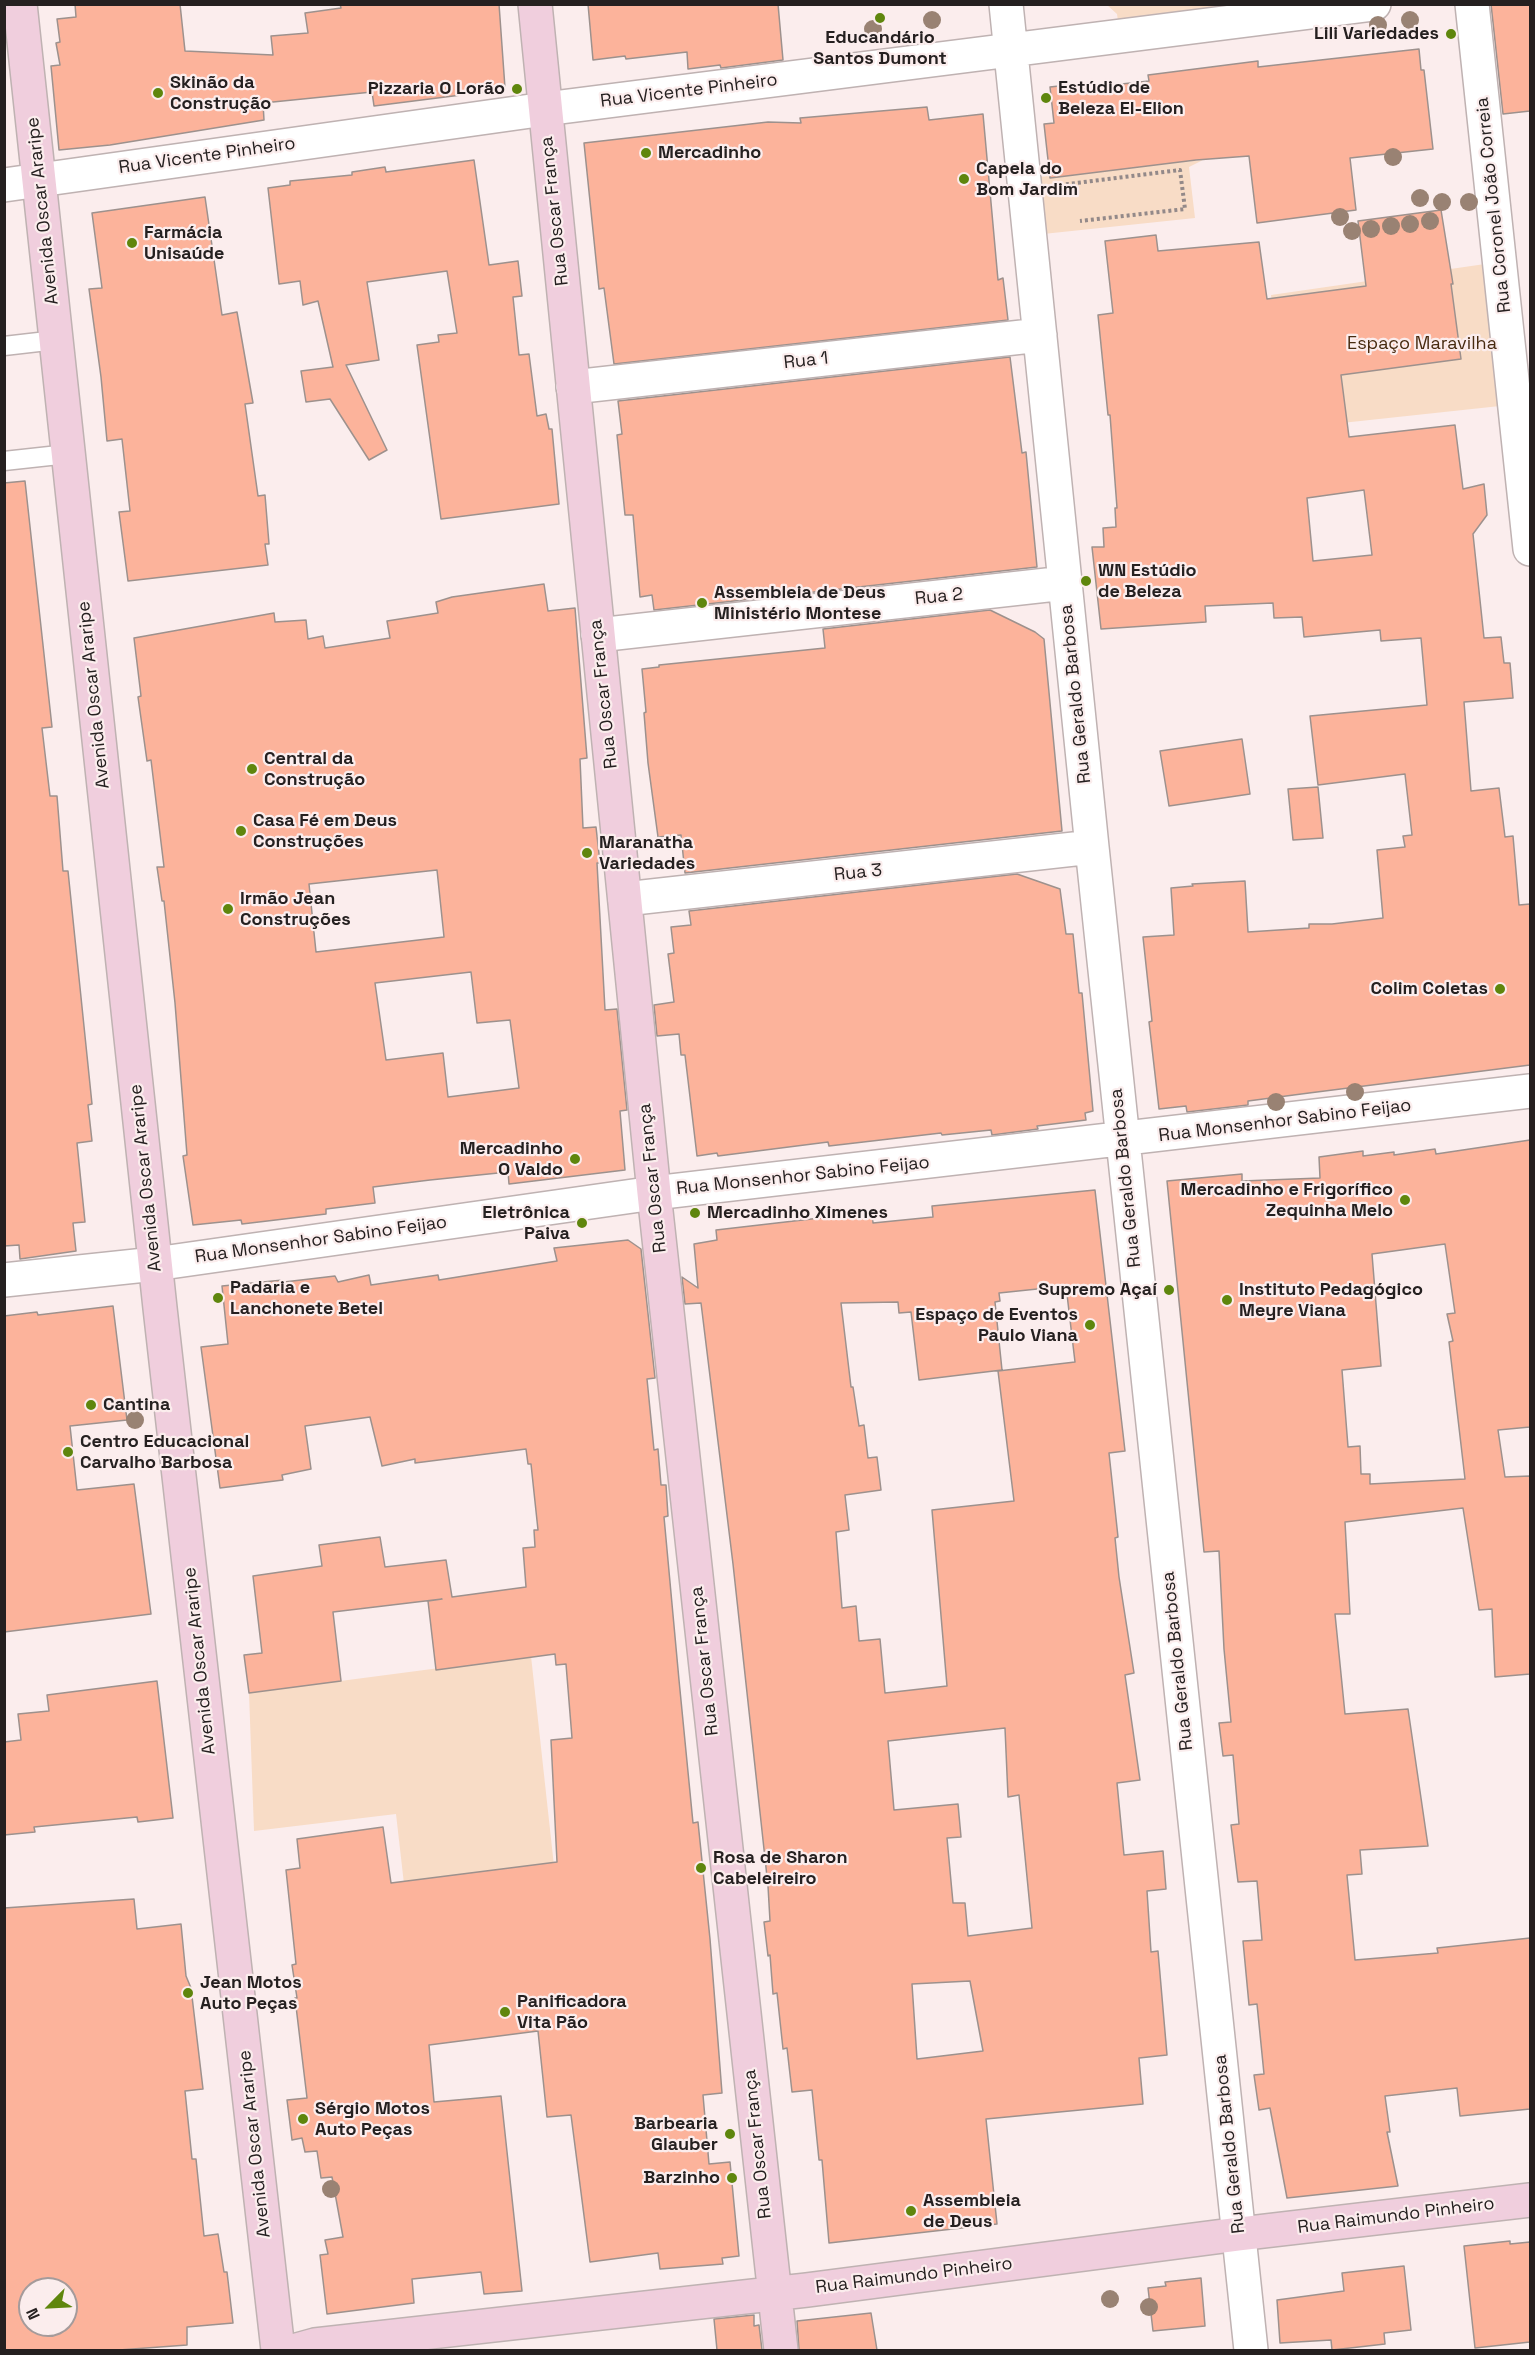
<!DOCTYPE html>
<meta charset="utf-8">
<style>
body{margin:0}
#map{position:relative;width:1535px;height:2355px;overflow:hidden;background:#fbeded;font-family:"Space Grotesk",sans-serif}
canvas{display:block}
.frame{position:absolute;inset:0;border:6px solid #252020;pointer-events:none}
.north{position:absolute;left:18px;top:2277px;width:60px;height:60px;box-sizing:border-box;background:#fbeded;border:2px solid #a59b9b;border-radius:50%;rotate:246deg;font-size:16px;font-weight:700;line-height:24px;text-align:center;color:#252020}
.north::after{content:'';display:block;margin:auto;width:21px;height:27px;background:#5f860d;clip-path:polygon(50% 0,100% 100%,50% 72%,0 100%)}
</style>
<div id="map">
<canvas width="1535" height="2355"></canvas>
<div class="frame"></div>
<div class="north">N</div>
</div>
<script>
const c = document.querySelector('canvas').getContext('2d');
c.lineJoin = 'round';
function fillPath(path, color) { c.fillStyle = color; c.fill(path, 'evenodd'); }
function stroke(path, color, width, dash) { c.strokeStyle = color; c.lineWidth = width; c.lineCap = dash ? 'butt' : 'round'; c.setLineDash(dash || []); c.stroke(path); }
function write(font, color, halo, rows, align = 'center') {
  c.font = font + ' "Space Grotesk",sans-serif'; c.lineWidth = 4.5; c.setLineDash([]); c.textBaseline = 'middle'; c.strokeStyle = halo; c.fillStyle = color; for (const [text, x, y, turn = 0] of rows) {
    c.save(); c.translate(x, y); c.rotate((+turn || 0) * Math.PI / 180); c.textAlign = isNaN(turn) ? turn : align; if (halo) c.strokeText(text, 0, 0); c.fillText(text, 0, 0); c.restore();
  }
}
fillPath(new Path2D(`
 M1107 5H1252L1118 21 1117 14Z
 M1203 160 1189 167 1195 218 1043 234 1038 177Z
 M1485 264 1500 406 1286 429 1271 295Z
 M531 1656 554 1866 404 1884 396 1814 254 1831 249 1693Z`), '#f8dcc6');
const building = new Path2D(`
 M75 4H180L185 51 273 55 271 36 308 33 305 13 341 8 340 4H499L505 88 485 90V92L374 106 372 92 263 103 264 120 110 145 59 150 51 66 60 65 56 43 60 42 57 19 76 17Z
 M588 4H778L783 60 721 68 720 65 688 69 687 52 626 59 625 56 593 60Z
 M1491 4H1530V111L1503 114Z
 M1419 49 1421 70H1424L1433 149 1350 158 1356 210 1257 223 1249 156 1196 160 1050 178 1044 124 1054 123 1050 87 1085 83V88L1149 81 1148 75 1258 61V67Z
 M927 107 929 120 983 114 998 280 1003 278 1008 320 614 364 604 288 599 289 584 143 768 122 801 123 800 118Z
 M474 160 489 265 518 261 522 296 513 297 519 355 529 354 537 416 546 414 549 429H552L559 504 441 519 417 345 439 342 438 335 457 333 447 271 367 282 379 360 346 365 387 450 369 460 330 399 306 402 301 371 333 367 318 301 303 305 300 281 279 284 268 188 290 185V181L352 175V172L385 167 386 172Z
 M205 197 222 315 237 312 253 403 245 404 258 496 265 495 269 544H265L268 565 128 581 119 512 130 511 122 439 107 441 101 377 89 289 102 288 92 213Z
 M1441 210 1453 284H1451L1461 359 1341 375 1349 437 1455 425 1463 489 1484 484 1487 515 1473 534 1484 638 1501 637 1504 663H1510L1513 698 1464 702 1471 791 1499 788 1505 837 1513 836 1519 905 1530 904V1065L1309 1093 1248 1101V1105L1187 1112 1186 1106 1159 1109 1149 1022 1152 1021 1143 937 1174 935 1171 888 1193 886 1192 884 1245 881 1248 932 1309 928V924H1332L1383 918 1377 850 1405 847 1403 836 1412 835 1405 774 1318 785 1310 716 1427 705 1421 638 1381 641 1380 630 1304 637 1302 617 1274 618 1273 603 1205 606 1206 622 1101 629 1092 547H1104L1103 528 1116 527 1115 508H1117L1110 415H1108L1098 315 1113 313 1105 241 1156 235 1158 251 1259 242 1267 299 1366 286 1358 221ZM1364 490 1372 555 1313 561 1307 498Z
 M1010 357 1022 453 1026 452 1037 567 654 610 652 595 640 597 633 515H625L617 435 622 434 618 401Z
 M25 481 52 727 42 728 50 796H57L63 871H68L92 1104 88 1105 92 1141 77 1143 85 1222 73 1223 76 1251 20 1259 19 1245 4 1246V483Z
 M544 584 548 611 575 608 587 758 580 759 583 828 596 827 600 863H597L605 1010 617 1009 627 1110 620 1111 625 1170 509 1184 508 1172 430 1180 373 1187 375 1203 326 1209V1214L242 1224 241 1220 193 1225 183 1156 187 1155 175 1003 164 901H162L157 867H164L151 760 147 761 138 697 141 696 134 638 274 613 275 622 306 620 308 639 323 636 325 648 390 638 387 621 438 613 436 602 452 597ZM437 870 444 937 316 952 309 884ZM471 972 477 1023 510 1020 519 1088 448 1097 443 1053 386 1060 375 983Z
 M990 610 1035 632 1044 639 1062 831 685 873 681 835 658 837 648 763 644 713 646 712 642 669 659 667V665L825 648 823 629Z
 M1242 739 1250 794 1169 806 1160 751Z
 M1318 787 1323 838 1293 840 1288 789Z
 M1017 874 1060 889 1066 934H1073L1079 993H1082L1093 1111 1085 1113 1086 1120 1037 1126 1038 1129 992 1135 991 1130 942 1135 941 1133 829 1146 828 1142 718 1156 717 1153 697 1156 685 1055H681L679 1034 657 1036 654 1005 674 1002 668 954 674 953 671 927 691 925 689 911Z
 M1530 1140V1427L1498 1430 1505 1477 1530 1476V1674L1495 1677 1492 1609 1479 1610 1463 1508 1345 1522 1350 1614H1335L1345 1714 1408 1709 1428 1846 1360 1850 1362 1874 1347 1875 1355 1960 1438 1953 1437 1948 1530 1938V2109L1460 2116 1457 2088 1385 2096 1390 2132H1387L1398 2186 1287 2198 1270 2108 1259 2110 1254 2075 1264 2074 1257 2004 1249 2005 1243 1941 1262 1940 1257 1881 1238 1882 1231 1825 1239 1824 1233 1755 1223 1756 1219 1723 1231 1722 1224 1649 1219 1551 1204 1552 1167 1181 1242 1174V1181L1320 1178 1319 1157 1363 1151V1156L1394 1152V1155L1435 1149 1436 1154ZM1445 1244 1455 1313 1447 1314 1453 1341 1449 1342 1465 1479 1370 1484V1474H1361L1360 1446 1348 1447 1342 1370 1381 1366 1372 1254Z
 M1095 1190 1125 1451 1109 1453 1118 1537 1115 1538 1119 1577 1134 1673 1125 1675 1140 1780 1117 1783 1124 1855 1163 1851 1166 1889 1147 1891 1151 1952 1158 1951 1167 2055 1139 2058 1143 2104 986 2119 997 2224 829 2243 822 2160H819L812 2090 792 2092 787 2048 783 2049 777 1993 773 1994 770 1955 768 1956 764 1922 770 1921 768 1886 733 1564 701 1303 685 1304 682 1277 698 1288 694 1244 717 1240 716 1230 872 1212 873 1223 933 1217 932 1206ZM1066 1286 1075 1362 998 1371 1014 1501 932 1510 947 1686 885 1693 880 1639 859 1641 856 1606 842 1608 836 1532 849 1530 845 1495 881 1490 877 1457 868 1458 864 1425 859 1426 853 1387H851L841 1303 898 1302 899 1313 911 1312 919 1380 1002 1370 995 1302 1000 1301 999 1293ZM1005 1728 1008 1797 1019 1795 1032 1928 968 1936 965 1903H953L947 1838 961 1837 958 1804 894 1810 888 1741ZM970 1981 983 2051 917 2059 912 1984Z
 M628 1240 641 1249 655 1378 647 1379 654 1450 658 1449 661 1485H666L668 1516 664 1517 679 1680 693 1823 698 1822 710 1939 722 2093 703 2095 709 2164 730 2162 739 2256 722 2258 723 2264 660 2269 658 2253 590 2262 571 2115 547 2117 538 2031 429 2045 434 2102 501 2096 522 2291 484 2294 481 2272 412 2279 414 2303 327 2314 320 2255 328 2254 325 2240 343 2237 332 2177 321 2178 317 2151 305 2152 302 2138 292 2140 287 2100 307 2098 295 1998H297L292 1965 296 1964 286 1870 300 1868 297 1839 383 1827 391 1883 557 1862 551 1740 572 1738 566 1664 556 1665 555 1654 436 1670 428 1601 442 1599 333 1612 341 1681 249 1693 244 1655 262 1653 253 1576 322 1566 319 1545 380 1537 385 1567 446 1560 452 1597 526 1587 523 1548 535 1547 534 1530H538L531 1464H528L526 1449 415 1463V1459L382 1466 370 1417 305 1426 311 1469 282 1475 283 1480 220 1488 201 1347 228 1344 222 1286 283 1280 284 1282 335 1276 338 1282 369 1275 371 1285 438 1275 439 1280 557 1261 554 1248Z
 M113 1306 127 1420 70 1426 77 1490 134 1484 151 1614 4 1632V1316L37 1312 38 1315Z
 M157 1681 173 1818 138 1822 137 1817 34 1827 35 1832 4 1835V1742L21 1740 18 1714 49 1711 47 1695Z
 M134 1899 137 1929 181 1924 186 1976 191 1988 203 2089 185 2091 192 2159H196L204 2236 218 2234 224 2272H227L233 2323 187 2327V2345L119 2350H4V1908ZM30 2289H66V2325H30Z
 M1510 2241V2244L1530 2242V2342L1475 2348 1464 2246Z
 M1404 2266 1411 2330 1384 2333 1385 2344 1350 2348 1332 2350 1331 2340 1280 2343 1277 2300 1344 2291 1342 2273Z
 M1201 2278 1205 2326 1153 2331 1148 2288 1166 2286 1165 2282Z
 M871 2313 877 2350H799L797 2321Z
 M754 2315V2326L759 2325 762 2350H717L714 2319Z`);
fillPath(building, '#fcb39b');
stroke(building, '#9d918d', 1.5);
const lane = new Path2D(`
 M4 346 56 340
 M4 461 68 454`);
const street = new Path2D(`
 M1006 4 1092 847 1251 2350
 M1472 4 1530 549
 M4 185 545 109 1374 4
 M573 387 1040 335
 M598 635 1065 583
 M625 899 1092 847
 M4 1280 155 1264 654 1193 1530 1091`);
const secondary = new Path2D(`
 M20 4 160 1308 278 2350
 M535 4 654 1193 781 2350
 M297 2350 315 2345 807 2290 1239 2234 1530 2200`);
stroke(lane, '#bfb2b2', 21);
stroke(street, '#bfb2b2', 36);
stroke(secondary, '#bfb2b2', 36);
stroke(new Path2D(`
 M1060 185 1180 170 1185 209 1080 221`), '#938989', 4, [3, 3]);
stroke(lane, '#fff', 18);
stroke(street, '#fff', 33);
stroke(secondary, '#f0cedd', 33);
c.fillStyle = '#998273';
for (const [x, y] of [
 [932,20],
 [1410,20],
 [1378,25],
 [873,29],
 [1393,157],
 [1420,198],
 [1442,202],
 [1469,202],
 [1340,217],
 [1430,221],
 [1410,224],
 [1391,226],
 [1371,229],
 [1352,231],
 [1355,1092],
 [1276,1102],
 [135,1420],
 [331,2189],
 [1110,2299],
 [1149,2307]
]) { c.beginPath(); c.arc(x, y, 9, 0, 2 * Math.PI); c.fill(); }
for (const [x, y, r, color] of [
 [880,18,6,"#5f860d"],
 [1451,34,6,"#5f860d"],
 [517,89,6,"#5f860d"],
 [158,93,6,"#5f860d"],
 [1046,98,6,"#5f860d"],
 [646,153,6,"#5f860d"],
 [964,179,6,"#5f860d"],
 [132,243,6,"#5f860d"],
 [1086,581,6,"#5f860d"],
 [702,603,6,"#5f860d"],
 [252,769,6,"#5f860d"],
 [241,831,6,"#5f860d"],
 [587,853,6,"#5f860d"],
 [228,909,6,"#5f860d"],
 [1500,989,6,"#5f860d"],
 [575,1159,6,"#5f860d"],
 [1405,1200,6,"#5f860d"],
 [695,1213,6,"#5f860d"],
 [582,1223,6,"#5f860d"],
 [1169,1290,6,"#5f860d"],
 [218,1298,6,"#5f860d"],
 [1227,1300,6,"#5f860d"],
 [1090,1325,6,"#5f860d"],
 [91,1405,6,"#5f860d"],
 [68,1452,6,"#5f860d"],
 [701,1868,6,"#5f860d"],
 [188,1993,6,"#5f860d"],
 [505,2012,6,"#5f860d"],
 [303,2119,6,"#5f860d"],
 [730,2134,6,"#5f860d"],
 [732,2178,6,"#5f860d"],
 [911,2211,6,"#5f860d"]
]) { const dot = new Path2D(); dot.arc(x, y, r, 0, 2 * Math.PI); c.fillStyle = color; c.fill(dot); stroke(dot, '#fbeded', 2); }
write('bold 18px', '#252020', '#fbeded', [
 ["Lili Variedades",1439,34,"right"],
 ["Educandário",880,38,"center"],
 ["Santos Dumont",880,59,"center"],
 ["Skinão da",170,83],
 ["Construção",170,104],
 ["Estúdio de",1058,88],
 ["Beleza El-Elion",1058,109],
 ["Pizzaria O Lorão",505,89,"right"],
 ["Mercadinho",658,153],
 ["Capela do",976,169],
 ["Bom Jardim",976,190],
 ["Farmácia",144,233],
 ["Unisaúde",144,254],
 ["WN Estúdio",1098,571],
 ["de Beleza",1098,592],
 ["Assembleia de Deus",714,593],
 ["Ministério Montese",714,614],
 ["Central da",264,759],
 ["Construção",264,780],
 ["Casa Fé em Deus",253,821],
 ["Construções",253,842],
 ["Maranatha",599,843],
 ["Variedades",599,864],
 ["Irmão Jean",240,899],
 ["Construções",240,920],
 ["Colim Coletas",1488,989,"right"],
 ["Mercadinho",563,1149,"right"],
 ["O Valdo",563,1170,"right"],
 ["Mercadinho e Frigorífico",1393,1190,"right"],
 ["Zequinha Melo",1393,1211,"right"],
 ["Eletrônica",570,1213,"right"],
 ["Paiva",570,1234,"right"],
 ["Mercadinho Ximenes",707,1213],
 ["Padaria e",230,1288],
 ["Lanchonete Betel",230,1309],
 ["Supremo Açaí",1157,1290,"right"],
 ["Instituto Pedagógico",1239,1290],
 ["Meyre Viana",1239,1311],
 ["Espaço de Eventos",1078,1315,"right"],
 ["Paulo Viana",1078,1336,"right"],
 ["Cantina",103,1405],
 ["Centro Educacional",80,1442],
 ["Carvalho Barbosa",80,1463],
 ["Rosa de Sharon",713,1858],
 ["Cabeleireiro",713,1879],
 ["Jean Motos",200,1983],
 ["Auto Peças",200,2004],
 ["Panificadora",517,2002],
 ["Vita Pão",517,2023],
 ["Sérgio Motos",315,2109],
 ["Auto Peças",315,2130],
 ["Barbearia",718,2124,"right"],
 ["Glauber",718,2145,"right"],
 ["Barzinho",720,2178,"right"],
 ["Assembleia",923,2201],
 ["de Deus",923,2222]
], 'left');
write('18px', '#252020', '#fbeded', [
 ["Rua Vicente Pinheiro",689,91,-7],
 ["Rua Vicente Pinheiro",207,156,-8],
 ["Rua Coronel João Correia",1494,205,-96],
 ["Avenida Oscar Araripe",43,211,-96],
 ["Rua Oscar França",555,211,-96],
 ["Rua 1",806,361,-6],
 ["Rua 2",939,597,-6],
 ["Rua Oscar França",604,694,-96],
 ["Rua Geraldo Barbosa",1076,694,-96],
 ["Avenida Oscar Araripe",94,695,-96],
 ["Rua 3",858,873,-6],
 ["Rua Monsenhor Sabino Feijao",1285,1121,-7],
 ["Rua Monsenhor Sabino Feijao",803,1176,-6],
 ["Avenida Oscar Araripe",146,1178,-96],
 ["Rua Oscar França",653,1178,-96],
 ["Rua Geraldo Barbosa",1126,1178,-96],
 ["Rua Monsenhor Sabino Feijao",321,1240,-8],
 ["Avenida Oscar Araripe",200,1661,-96],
 ["Rua Oscar França",705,1661,-96],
 ["Rua Geraldo Barbosa",1178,1661,-96],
 ["Avenida Oscar Araripe",255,2144,-96],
 ["Rua Oscar França",758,2144,-96],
 ["Rua Geraldo Barbosa",1230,2144,-96],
 ["Rua Raimundo Pinheiro",1396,2216,-7],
 ["Rua Raimundo Pinheiro",914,2276,-7]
]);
write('18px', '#482b10', '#fbeded', [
 ["Espaço Maravilha",1422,344]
]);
</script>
